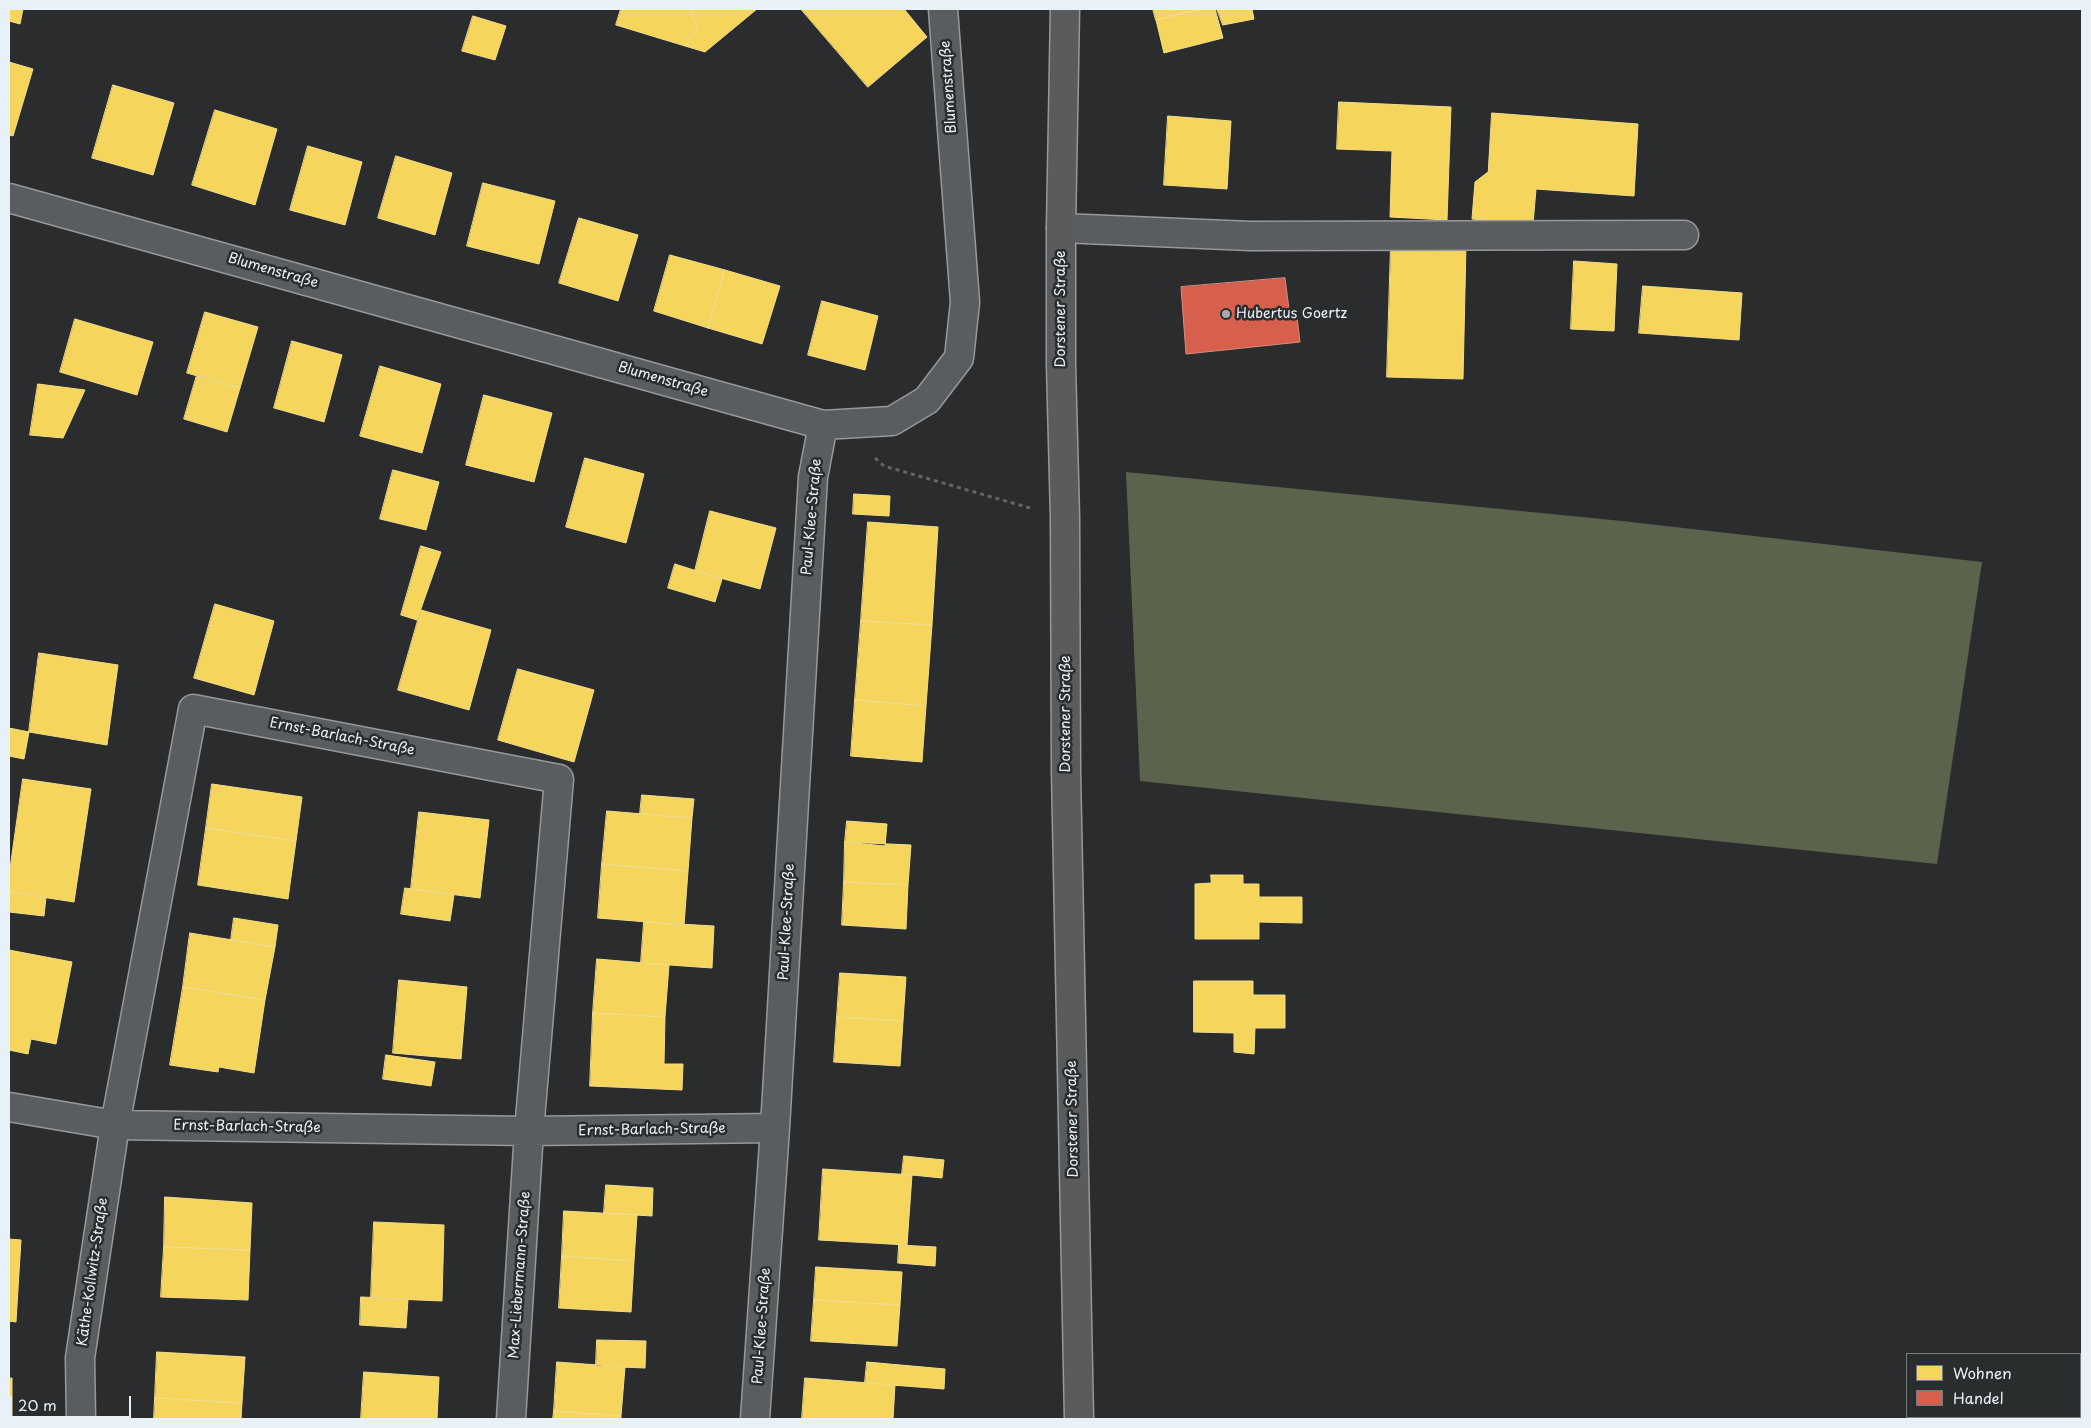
<!DOCTYPE html>
<meta charset="utf-8">
<style>
body{margin:0}
#map{position:relative;width:2091px;height:1428px;overflow:hidden;background:#2b2c2d;font-family:"Playpen Sans",sans-serif}
canvas{display:block}
.frame{position:absolute;inset:0;border:10px solid #e8f1f8;pointer-events:none}
.legend{position:absolute;left:1906px;top:1353px;width:175px;height:65px;box-sizing:border-box;background:#2a2d2e;border:1px solid #767b7f;margin:0;padding:6px 9px;list-style:none;font-size:15px;color:#e8f1f8}
.legend li{display:flex;align-items:center;gap:10px;height:25px}
.legend b{width:25px;border:1px solid #767b7f}
.scale{position:absolute;left:10px;top:1396px;width:121px;height:22px;box-sizing:border-box;border:2px solid #e8f1f8;border-top:0;padding-left:6px;font-size:15px;line-height:18px;white-space:nowrap;color:#e8f1f8;-webkit-text-stroke:4px #2a2d2e;paint-order:stroke}
</style>
<div id="map">
<canvas width="2091" height="1428"></canvas>
<div class="frame"></div>
<ul class="legend">
<li><b style="height:14px;background:#f6d55c"></b>Wohnen</li>
<li><b style="height:14px;background:#d6604d"></b>Handel</li>
</ul>
<div class="scale">20 m</div>
</div>
<script>
const c = document.querySelector('canvas').getContext('2d');
c.lineJoin = 'round';
function fillPath(path, color) { c.fillStyle = color; c.fill(path, 'evenodd'); }
function stroke(path, color, width, dash) { c.strokeStyle = color; c.lineWidth = width; c.lineCap = dash ? 'butt' : 'round'; c.setLineDash(dash || []); c.stroke(path); }
function write(font, color, halo, rows, align = 'center') {
  c.font = font + ' "Playpen Sans",sans-serif'; c.lineWidth = 5; c.setLineDash([]); c.textBaseline = 'middle'; c.strokeStyle = halo; c.fillStyle = color; for (const [text, x, y, turn = 0] of rows) {
    c.save(); c.translate(x, y); c.rotate((+turn || 0) * Math.PI / 180); c.textAlign = isNaN(turn) ? turn : align; if (halo) c.strokeText(text, 0, 0); c.fillText(text, 0, 0); c.restore();
  }
}
fillPath(new Path2D(`
 M1126 472 1622 521 1982 562 1937 864 1140 781Z`), '#5c634d');
const homes = new Path2D(`
 M9 9H23L20 24 9 21Z
 M621 9H690L698 29 685 46 616 25Z
 M690 9H757L705 52 685 46 698 29Z
 M801 9H904L927 37 868 87Z
 M1153 9H1201L1156 20Z
 M1201 9H1215L1223 38 1164 53 1156 20Z
 M1217 9H1252L1254 19 1223 25Z
 M473 16 506 26 495 60 462 51Z
 M9 62 33 69 13 136 9 135Z
 M113 85 174 103 153 175 92 158Z
 M1339 102 1451 107 1447 220 1390 217 1392 151 1337 149Z
 M215 110 277 129 255 205 192 185Z
 M1492 113 1638 124 1634 196 1536 189 1533 224 1472 219 1475 182 1488 172Z
 M1168 116 1231 121 1227 189 1164 185Z
 M308 146 362 162 345 225 290 210Z
 M396 156 452 173 435 235 378 218Z
 M483 183 555 201 539 264 467 246Z
 M579 218 638 235 618 301 559 283Z
 M1391 244 1466 246 1463 379 1387 377Z
 M670 255 725 270 708 328 654 311Z
 M1574 261 1617 264 1614 331 1571 329Z
 M725 270 780 286 762 344 708 328Z
 M1643 286 1742 293 1739 340 1639 333Z
 M822 301 878 316 865 370 808 355Z
 M205 312 258 327 240 388 187 373Z
 M75 319 153 342 137 395 60 372Z
 M292 341 342 355 324 422 274 408Z
 M380 366 441 384 422 453 360 436Z
 M197 375 240 388 227 432 184 419Z
 M38 384 85 390 63 438 30 435Z
 M484 395 552 413 534 482 466 465Z
 M585 458 644 474 626 543 566 527Z
 M393 470 439 482 426 530 380 519Z
 M854 494 890 496 889 516 853 514Z
 M710 511 776 528 760 589 695 571Z
 M868 522 938 527 932 625 861 621Z
 M421 546 441 552 417 620 401 615Z
 M675 564 722 579 715 602 668 588Z
 M215 604 274 621 254 695 194 678Z
 M421 610 491 630 469 710 398 690Z
 M861 621 932 625 926 706 855 700Z
 M39 653 118 665 107 745 29 732Z
 M518 669 594 690 574 762 498 740Z
 M855 700 926 706 922 762 851 756Z
 M9 728 29 732 24 759 9 756Z
 M23 779 91 789 74 902 9 892V876Z
 M212 784 302 797 296 841 206 828Z
 M642 795 694 799 692 818 640 814Z
 M607 811 692 818 688 871 602 864Z
 M419 812 489 820 480 898 411 889Z
 M847 821 887 824 885 846 845 842Z
 M206 828 296 841 288 899 198 885Z
 M845 842 911 845 908 885 844 882Z
 M602 864 688 871 684 925 598 918Z
 M1211 875H1243V884H1259V897H1302V923L1259 922V939H1195V884L1211 883Z
 M844 882 908 885 906 929 842 925Z
 M405 888 454 895 450 921 401 914Z
 M9 892 46 897 44 916 9 912Z
 M234 918 278 925 275 947 231 940Z
 M644 922 714 926 712 968 641 963Z
 M190 933 275 947 265 1000 183 987Z
 M9 950 72 962 56 1044 31 1039 28 1054 9 1050Z
 M597 959 669 965 665 1017 593 1013Z
 M840 973 906 977 903 1021 837 1017Z
 M399 980 467 987 461 1059 393 1053Z
 M1194 981H1253V995H1285V1028H1255L1254 1054 1234 1052V1033L1194 1032Z
 M183 987 265 1000 254 1073 219 1067 218 1072 170 1065Z
 M593 1013 665 1017 664 1064H683L682 1090 590 1086Z
 M837 1017 903 1021 900 1066 834 1062Z
 M386 1055 435 1062 431 1086 383 1079Z
 M904 1156 944 1160 942 1178 902 1174Z
 M823 1169 912 1175 907 1245 819 1240Z
 M606 1185 653 1188 652 1216 604 1213Z
 M165 1197 252 1203 250 1250 164 1247Z
 M564 1211 637 1215 634 1261 562 1256Z
 M374 1222 444 1225 442 1301 371 1298Z
 M9 1239 21 1240 16 1322 9 1321Z
 M899 1245 936 1247 935 1266 898 1263Z
 M164 1247 250 1250 248 1300 161 1297Z
 M562 1256 634 1261 631 1312 559 1308Z
 M816 1267 902 1272 900 1305 814 1300Z
 M361 1297 408 1299 406 1328 360 1325Z
 M814 1300 900 1305 897 1346 811 1341Z
 M597 1340 646 1341 645 1368 596 1366Z
 M157 1352 245 1357 242 1403 155 1398Z
 M557 1362 625 1367 621 1416 554 1411Z
 M867 1362 945 1369 944 1389 865 1383Z
 M364 1372 439 1377 437 1419H361Z
 M9 1378H12V1419H9Z
 M805 1378 895 1385 893 1419H802Z
 M155 1398 242 1403 241 1419H154Z
 M554 1411 621 1416V1419H553Z`);
fillPath(homes, '#f6d55c');
stroke(homes, '#f2dd8b', 1);
const shops = new Path2D(`
 M1285 278 1290 317H1297L1300 342 1186 354 1181 287Z`);
fillPath(shops, '#d6604d');
stroke(shops, '#db8c80', 1);
const minor = new Path2D(`
 M9 198 823 425 892 421 927 400 959 358 965 302 943 9
 M1061 228 1250 236 1684 235
 M9 1107 115 1125 529 1131 775 1128
 M81 1419 80 1358 115 1125 193 709 559 779 529 1131 511 1419
 M755 1419 775 1128 813 477 823 425`);
const major = new Path2D(`
 M1065 9 1061 228V364L1065 518 1066 771 1079 1419`);
stroke(minor, '#96989a', 31);
stroke(major, '#96989a', 31);
stroke(new Path2D(`
 M875 458 884 466 1030 508`), '#636566', 3, [4, 4]);
stroke(minor, '#5a5d60', 28);
stroke(major, '#5a5b5c', 28);
for (const [x, y, r, color] of [
 [1226,314,5,"#a6acb1"]
]) { const dot = new Path2D(); dot.arc(x, y, r, 0, 2 * Math.PI); c.fillStyle = color; c.fill(dot); stroke(dot, '#2a2d2e', 2); }
write('14px', '#e8f1f8', '#2a2d2e', [
 ["Blumenstraße",949,87,-94],
 ["Blumenstraße",273,271,16],
 ["Dorstener Straße",1061,309,-90],
 ["Blumenstraße",663,380,16],
 ["Paul-Klee-Straße",812,517,-85],
 ["Dorstener Straße",1066,714,-90],
 ["Ernst-Barlach-Straße",342,737,11],
 ["Paul-Klee-Straße",787,922,-87],
 ["Dorstener Straße",1073,1119,-91],
 ["Ernst-Barlach-Straße",247,1127,1],
 ["Ernst-Barlach-Straße",652,1130,-1],
 ["Käthe-Kollwitz-Straße",93,1272,-82],
 ["Max-Liebermann-Straße",520,1275,-86],
 ["Paul-Klee-Straße",762,1326,-86]
]);
write('14px', '#e8f1f8', '#2a2d2e', [
 ["Hubertus Goertz",1236,314]
], 'left');
</script>
